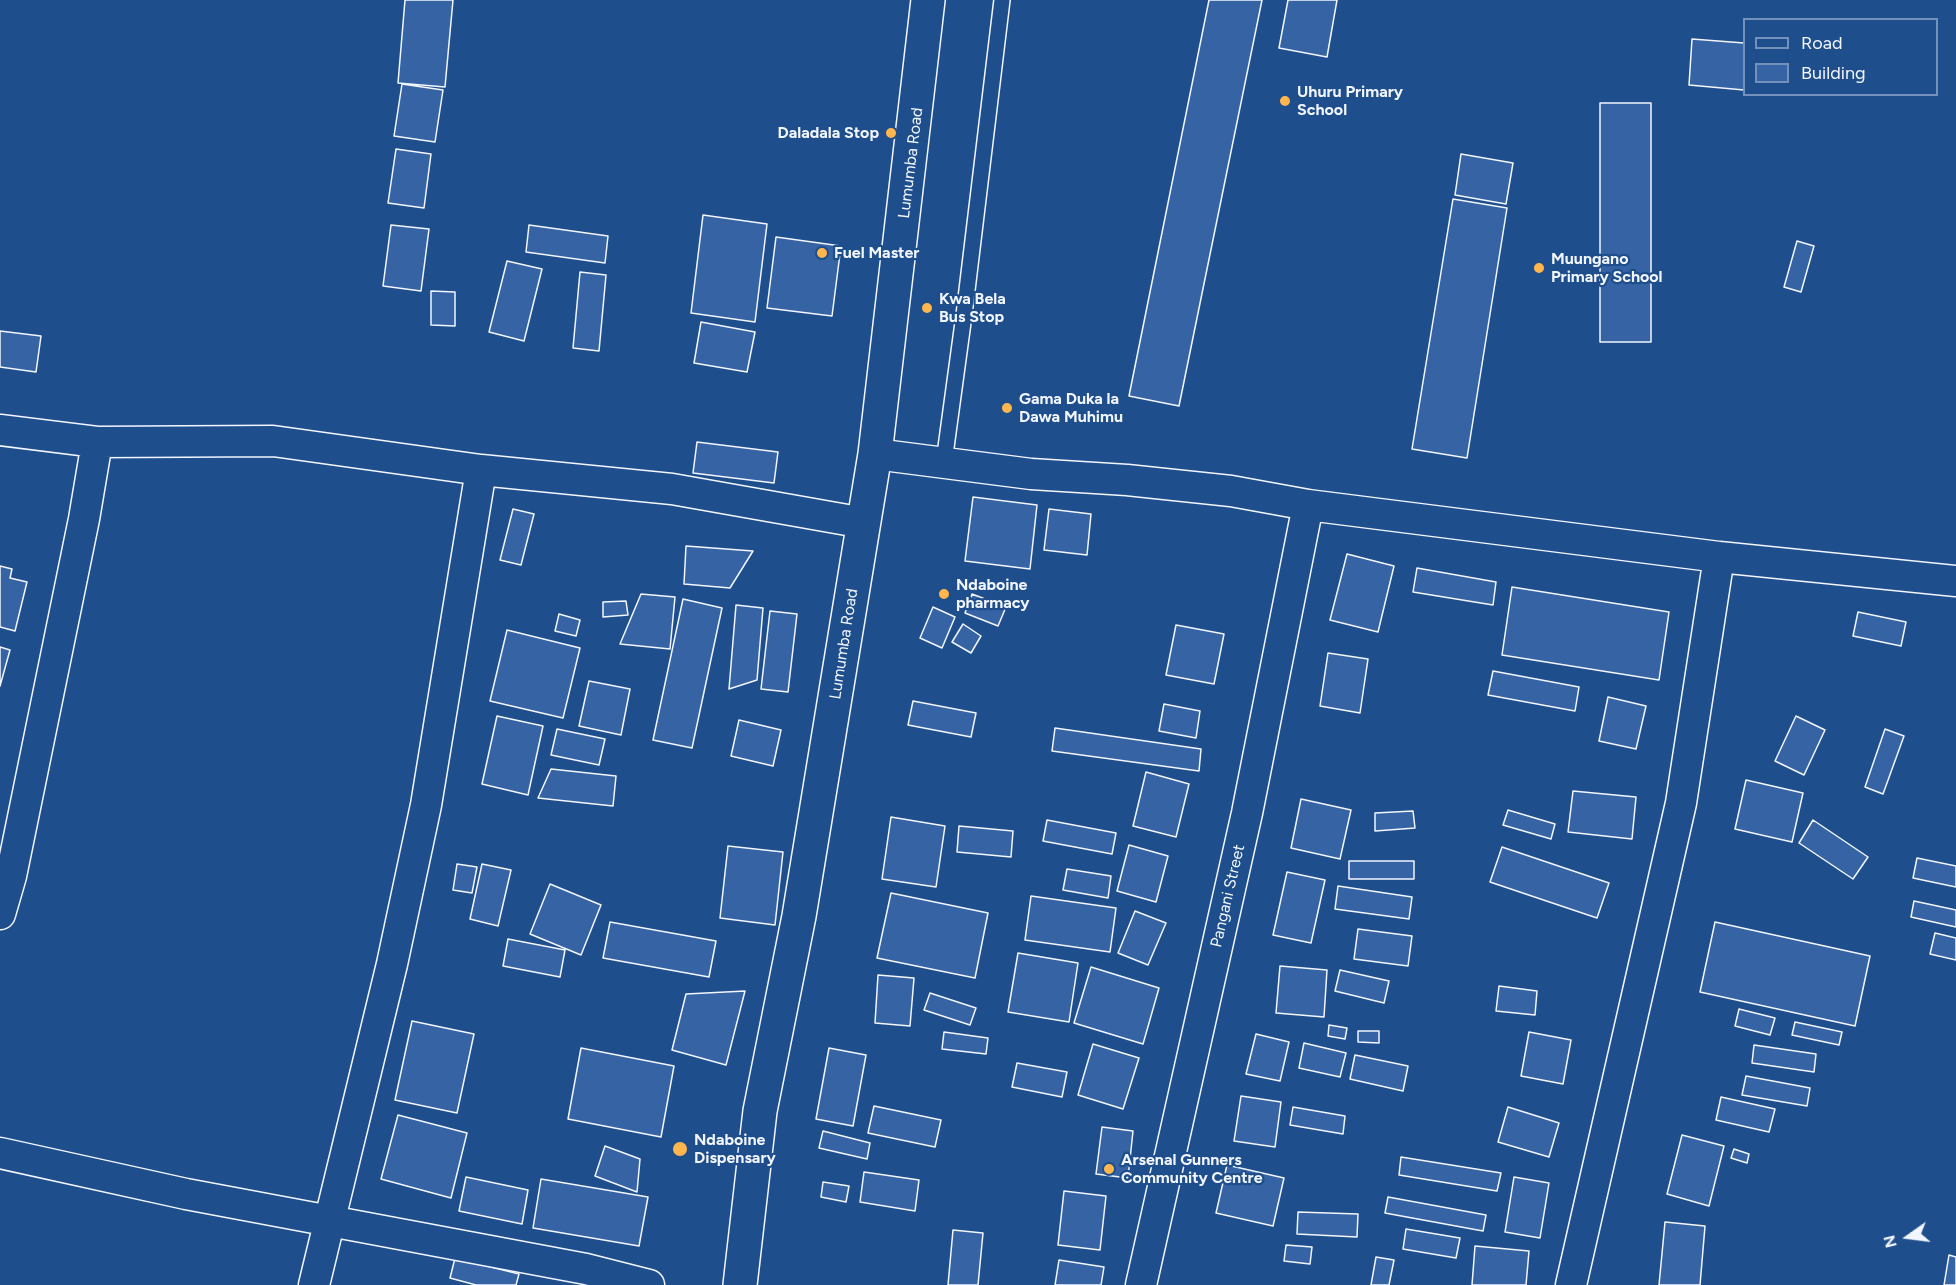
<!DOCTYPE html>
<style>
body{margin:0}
#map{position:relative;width:1956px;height:1285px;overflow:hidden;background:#1f4e8c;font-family:Figtree,sans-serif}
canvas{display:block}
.legend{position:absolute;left:1743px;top:18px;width:195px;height:78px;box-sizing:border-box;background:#1f4e8c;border:2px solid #7391ba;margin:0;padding:8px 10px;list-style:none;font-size:18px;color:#f2f6ff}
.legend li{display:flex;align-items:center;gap:12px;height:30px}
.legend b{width:30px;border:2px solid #7391ba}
.north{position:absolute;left:1878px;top:1207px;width:60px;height:60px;-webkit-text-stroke:4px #1f4e8c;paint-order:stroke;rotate:256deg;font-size:16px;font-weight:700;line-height:24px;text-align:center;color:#f2f6ff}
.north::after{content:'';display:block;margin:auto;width:21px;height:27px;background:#f2f6ff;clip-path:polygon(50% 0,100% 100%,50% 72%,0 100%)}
</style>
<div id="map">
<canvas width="1956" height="1285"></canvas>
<ul class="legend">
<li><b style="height:8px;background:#1f4e8c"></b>Road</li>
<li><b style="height:16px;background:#3563a3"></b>Building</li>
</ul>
<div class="north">N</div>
</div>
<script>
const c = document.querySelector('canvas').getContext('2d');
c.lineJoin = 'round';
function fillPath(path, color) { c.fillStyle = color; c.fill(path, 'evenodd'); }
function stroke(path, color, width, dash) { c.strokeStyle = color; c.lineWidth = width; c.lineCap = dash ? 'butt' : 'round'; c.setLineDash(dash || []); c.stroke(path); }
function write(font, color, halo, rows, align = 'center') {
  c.font = font + ' Figtree,sans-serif'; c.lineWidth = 4.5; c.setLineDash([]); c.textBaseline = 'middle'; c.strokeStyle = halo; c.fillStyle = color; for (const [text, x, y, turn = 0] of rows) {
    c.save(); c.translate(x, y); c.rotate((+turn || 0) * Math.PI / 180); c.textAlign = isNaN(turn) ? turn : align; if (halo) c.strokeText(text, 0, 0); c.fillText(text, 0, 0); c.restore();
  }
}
const building = new Path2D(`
 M405 0H453L445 87 398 83Z
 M1209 0H1262L1179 406 1129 396Z
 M1288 0H1337L1327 57 1279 48Z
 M1692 39 1744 43V90L1689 85Z
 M402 84 443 90 435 142 394 136Z
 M1600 103H1651V342H1600Z
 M396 149 431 154 424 208 388 203Z
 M1461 154 1513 163 1506 204 1455 195Z
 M1453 199 1507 208 1467 458 1412 449Z
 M703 215 767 224 755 322 691 313Z
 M391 225 429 229 421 291 383 286Z
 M529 225 608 236 605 263 526 252Z
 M776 237 841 246 832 316 767 308Z
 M1797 241 1814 246 1801 292 1784 287Z
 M507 261 542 269 524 341 489 332Z
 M580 272 606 275 599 351 573 348Z
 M431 291 455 292V326L431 325Z
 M701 322 755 332 747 372 694 363Z
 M0 331 41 336 36 372 0 367Z
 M697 442 778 452 774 483 693 473Z
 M973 497 1037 505 1030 569 965 561Z
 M513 509 534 514 521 565 500 560Z
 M1049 509 1091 514 1087 555 1044 550Z
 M686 546 753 551 730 588 684 584Z
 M1347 554 1394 566 1378 632 1330 620Z
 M0 566 12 569 10 578 27 582 15 631 0 627Z
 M1417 568 1496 582 1493 605 1413 592Z
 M1512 587 1669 612 1659 680 1502 655Z
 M641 594 675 597 670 649 620 644Z
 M972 594 1006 607 998 626 965 613Z
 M683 599 722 608 692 748 653 740Z
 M626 601 628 615 603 617V602Z
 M736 605 763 608 757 680 729 689Z
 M933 607 955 617 942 648 920 638Z
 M770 611 797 614 788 692 761 689Z
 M1858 612 1906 622 1901 646 1853 636Z
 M559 614 580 620 576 636 555 631Z
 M963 624 981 636 971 653 952 642Z
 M1176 625 1224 634 1214 684 1166 675Z
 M507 630 580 648 563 718 490 701Z
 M0 647 10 650 0 686Z
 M1328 653 1368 659 1360 713 1320 706Z
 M1493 671 1579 687 1575 711 1488 695Z
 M589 681 630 689 621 735 579 726Z
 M1608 697 1646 706 1636 749 1599 741Z
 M913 701 976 713 971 737 908 725Z
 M1164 704 1200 711 1196 738 1159 731Z
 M497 716 543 726 528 795 482 784Z
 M1796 716 1825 730 1804 775 1775 761Z
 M739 720 781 730 773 766 731 756Z
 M1055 728 1201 749 1199 771 1052 751Z
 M557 729 605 739 599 765 551 755Z
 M1885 729 1904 736 1883 794 1865 787Z
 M551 769 616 776 613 806 538 798Z
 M1146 772 1189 784 1176 837 1133 826Z
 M1746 780 1803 793 1792 842 1735 829Z
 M1573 791 1636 797 1632 839 1568 832Z
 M1301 799 1351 810 1340 859 1291 848Z
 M1508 810 1555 824 1551 839 1503 825Z
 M1413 811 1415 828 1375 831V813Z
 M891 817 945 826 936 887 882 879Z
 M1047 820 1116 833 1112 854 1043 841Z
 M1813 820 1868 857 1853 879 1799 843Z
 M959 826 1013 831 1011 857 957 852Z
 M1129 845 1168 856 1156 902 1117 891Z
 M728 846 783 852 775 925 720 918Z
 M1502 847 1609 883 1597 918 1490 882Z
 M1917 858 1956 866V887L1913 878Z
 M1349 861H1414V879H1349Z
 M457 864 477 867 472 893 453 890Z
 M482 864 511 870 498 926 470 919Z
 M1067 869 1111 876 1108 898 1063 890Z
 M1287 872 1325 880 1311 943 1273 935Z
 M550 884 601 905 581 955 530 934Z
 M1338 886 1412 897 1409 919 1335 909Z
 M891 893 988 913 975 978 877 958Z
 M1031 896 1116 908 1110 952 1025 940Z
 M1914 901 1956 910V927L1911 917Z
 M1135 911 1166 923 1148 965 1118 953Z
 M610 922 716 941 709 977 603 958Z
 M1715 922 1870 956 1855 1026 1700 992Z
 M1358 929 1412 936 1408 966 1354 959Z
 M1935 933 1956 938V960L1930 954Z
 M508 939 565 950 560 977 503 966Z
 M1018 953 1078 963 1069 1022 1008 1012Z
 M1280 966 1327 970 1324 1017 1276 1013Z
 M1091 967 1159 988 1143 1044 1074 1023Z
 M1340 970 1389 981 1384 1003 1335 991Z
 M878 975 914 978 910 1026 875 1023Z
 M1499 986 1537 991 1535 1015 1496 1011Z
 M745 991 726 1065 672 1050 686 994Z
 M930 993 976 1008 970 1025 924 1010Z
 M1739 1009 1775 1018 1770 1035 1735 1026Z
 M412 1021 474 1034 457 1113 395 1100Z
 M1795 1022 1842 1032 1839 1045 1792 1035Z
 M1329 1025 1347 1028 1345 1039 1328 1036Z
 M1358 1031H1379V1043L1358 1042Z
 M944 1032 988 1038 986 1054 942 1049Z
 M1529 1032 1571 1040 1563 1084 1521 1076Z
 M1256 1034 1289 1042 1280 1081 1246 1074Z
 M1304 1043 1346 1053 1340 1077 1299 1068Z
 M1093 1044 1139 1058 1123 1109 1078 1095Z
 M1754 1045 1816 1054 1814 1072 1752 1063Z
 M581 1048 674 1066 661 1137 568 1119Z
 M829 1048 866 1055 853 1126 816 1119Z
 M1355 1055 1408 1066 1403 1091 1350 1079Z
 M1017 1063 1067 1072 1062 1097 1012 1087Z
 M1746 1076 1810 1088 1807 1106 1742 1095Z
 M1241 1096 1281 1102 1275 1147 1234 1141Z
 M1721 1097 1775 1109 1769 1132 1716 1120Z
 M874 1106 941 1120 935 1147 868 1133Z
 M1293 1107 1345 1116 1343 1134 1290 1125Z
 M1508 1107 1559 1123 1549 1157 1498 1142Z
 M398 1115 467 1133 451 1198 381 1179Z
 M1102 1127 1133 1131 1128 1178 1096 1174Z
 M823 1131 870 1143 867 1159 819 1148Z
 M1682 1135 1724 1146 1709 1206 1667 1194Z
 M605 1146 640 1159 637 1192 595 1176Z
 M1734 1149 1749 1154 1747 1163 1731 1158Z
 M1401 1157 1501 1173 1497 1191 1399 1175Z
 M1227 1165 1284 1178 1273 1226 1216 1213Z
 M864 1172 919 1180 915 1211 860 1202Z
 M466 1177 528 1190 522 1224 459 1211Z
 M1514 1177 1549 1183 1540 1238 1505 1232Z
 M541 1179 648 1197 639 1246 533 1228Z
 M823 1182 849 1186 846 1202 821 1197Z
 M1064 1191 1106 1196 1100 1250 1058 1245Z
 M1388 1197 1486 1215 1483 1231 1385 1213Z
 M1298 1212 1358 1214 1357 1237 1297 1234Z
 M1665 1222 1705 1226 1700 1285H1659Z
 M1406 1229 1460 1238 1456 1258 1403 1249Z
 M953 1230 983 1233 978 1285H948Z
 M1286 1245 1312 1247 1310 1264 1284 1261Z
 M1475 1246 1529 1251 1526 1285H1472Z
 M1949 1255 1956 1257V1285H1944Z
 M1376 1257 1394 1260 1389 1285H1371Z
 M455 1258 519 1274 516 1285H476L450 1278Z
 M1059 1260 1104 1267 1101 1285H1055Z`);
fillPath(building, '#3563a3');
stroke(building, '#f2f6ff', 1.5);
const lane = new Path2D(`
 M944 462 964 315 1002 0`);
const street = new Path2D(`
 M0 430 97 442 273 441 481 470 672 489 864 523
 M875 454 1031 474 1127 480 1231 491 1308 505 1719 557 1956 581
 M0 914 11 876 84 519 97 442
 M0 1153 186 1194 586 1269 649 1285
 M314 1285 392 964 426 805 481 470
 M1141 1285 1247 813 1308 505
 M1571 1285 1681 803 1719 557`);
const primary = new Path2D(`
 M740 1285 760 1111 799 916 875 454 928 0`);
stroke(lane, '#f2f6ff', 18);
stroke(street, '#f2f6ff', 33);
stroke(primary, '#f2f6ff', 36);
stroke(lane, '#1f4e8c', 15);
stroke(street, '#1f4e8c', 30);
stroke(primary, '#1f4e8c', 33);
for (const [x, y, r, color] of [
 [1285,101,6,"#ffb74d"],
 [891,133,6,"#ffb74d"],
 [822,253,6,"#ffb74d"],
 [1539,268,6,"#ffb74d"],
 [927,308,6,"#ffb74d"],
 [1007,408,6,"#ffb74d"],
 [944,594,6,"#ffb74d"],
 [680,1149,8,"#ffb74d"],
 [1109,1169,6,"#ffb74d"]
]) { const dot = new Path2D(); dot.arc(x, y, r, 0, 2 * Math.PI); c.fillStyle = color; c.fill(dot); stroke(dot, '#1f4e8c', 2); }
write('bold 16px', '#f2f6ff', '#1f4e8c', [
 ["Uhuru Primary",1297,92],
 ["School",1297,110],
 ["Daladala Stop",879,133,"right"],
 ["Fuel Master",834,253],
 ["Muungano",1551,259],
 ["Primary School",1551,277],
 ["Kwa Bela",939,299],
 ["Bus Stop",939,317],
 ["Gama Duka la",1019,399],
 ["Dawa Muhimu",1019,417],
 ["Ndaboine",956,585],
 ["pharmacy",956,603],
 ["Ndaboine",694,1140],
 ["Dispensary",694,1158],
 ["Arsenal Gunners",1121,1160],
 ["Community Centre",1121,1178]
], 'left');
write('16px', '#f2f6ff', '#1f4e8c', [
 ["Lumumba Road",911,163,-83],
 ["Lumumba Road",844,644,-81],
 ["Pangani Street",1228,896,-77]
]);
</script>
